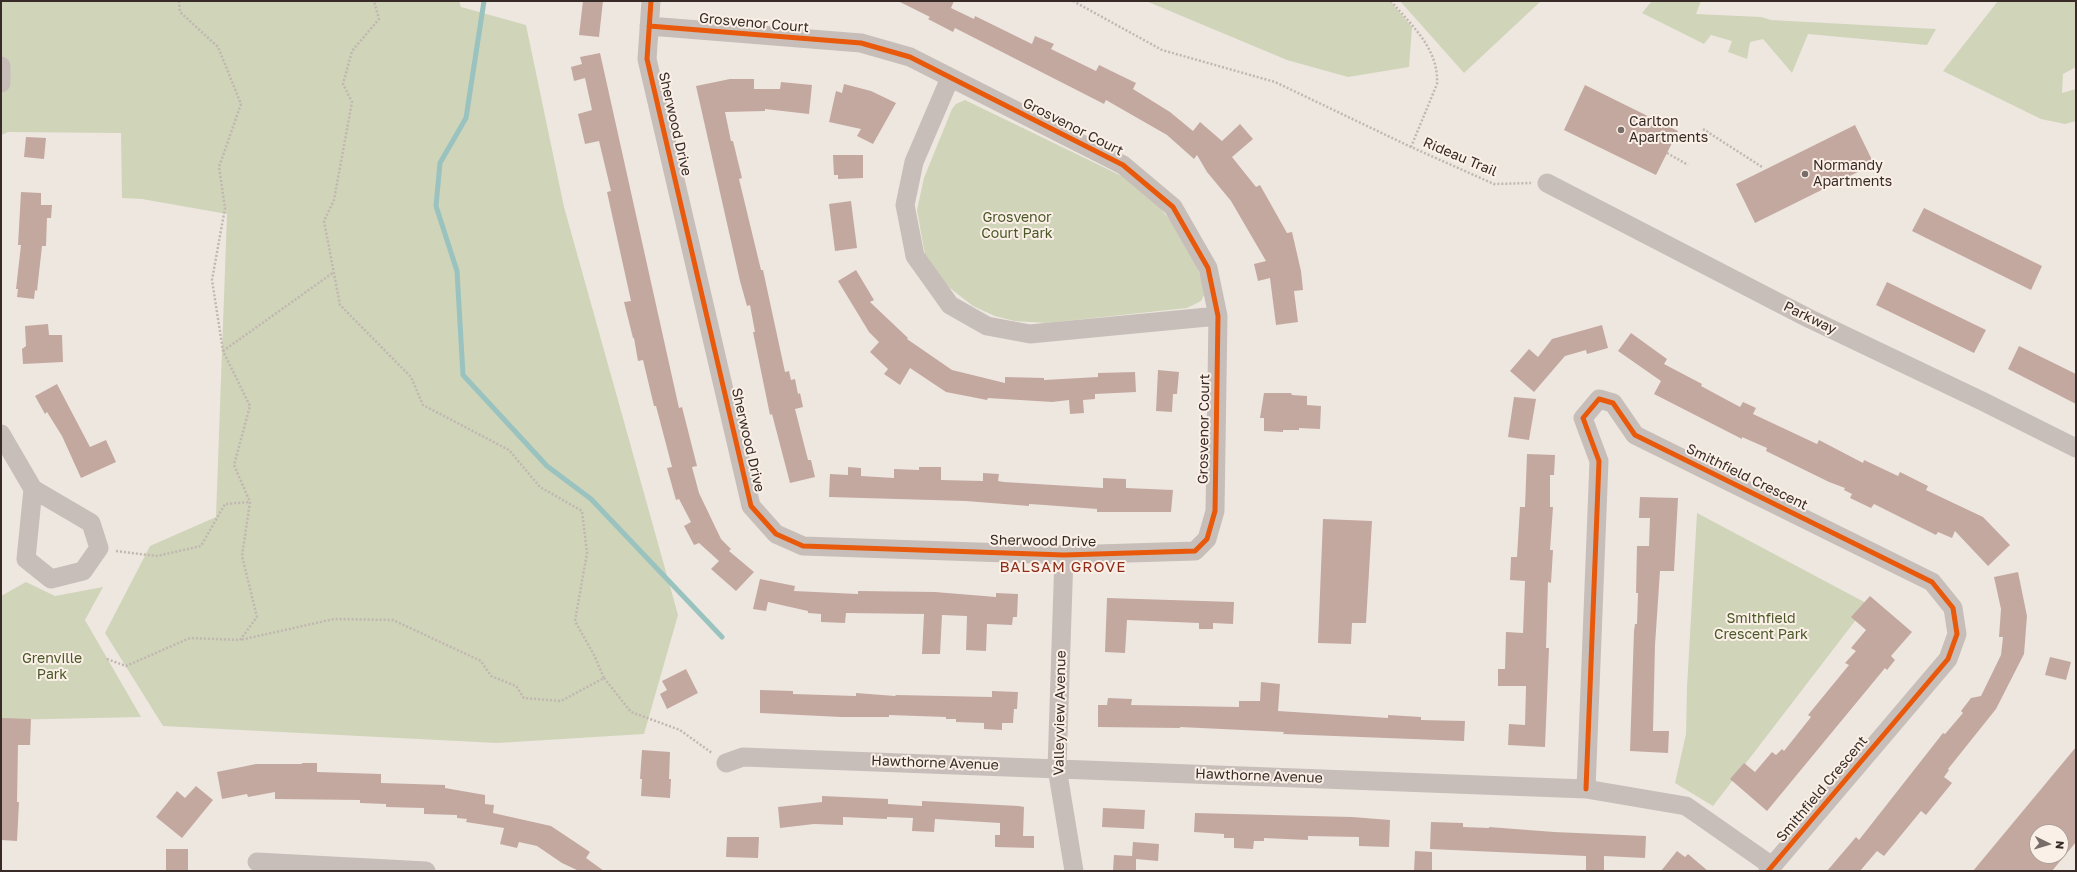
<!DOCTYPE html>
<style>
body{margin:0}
#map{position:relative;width:2077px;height:872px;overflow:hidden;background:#eee7e0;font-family:"Golos Text",sans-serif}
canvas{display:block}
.frame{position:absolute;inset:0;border:2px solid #382b27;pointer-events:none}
.north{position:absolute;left:2029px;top:824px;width:40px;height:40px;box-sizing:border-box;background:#fbf0e7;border:1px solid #ada19a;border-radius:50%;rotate:95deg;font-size:11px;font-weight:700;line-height:16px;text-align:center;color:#382b27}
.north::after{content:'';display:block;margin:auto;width:14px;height:18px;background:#786d68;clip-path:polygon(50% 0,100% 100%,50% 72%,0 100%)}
</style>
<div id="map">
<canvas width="2077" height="872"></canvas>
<div class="frame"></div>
<div class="north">N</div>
</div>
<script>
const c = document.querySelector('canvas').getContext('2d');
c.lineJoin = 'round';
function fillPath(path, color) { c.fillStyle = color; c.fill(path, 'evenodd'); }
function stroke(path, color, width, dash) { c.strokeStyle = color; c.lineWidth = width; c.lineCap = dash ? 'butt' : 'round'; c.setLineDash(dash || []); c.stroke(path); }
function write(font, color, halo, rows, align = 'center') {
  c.font = font + ' "Golos Text",sans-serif'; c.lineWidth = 4; c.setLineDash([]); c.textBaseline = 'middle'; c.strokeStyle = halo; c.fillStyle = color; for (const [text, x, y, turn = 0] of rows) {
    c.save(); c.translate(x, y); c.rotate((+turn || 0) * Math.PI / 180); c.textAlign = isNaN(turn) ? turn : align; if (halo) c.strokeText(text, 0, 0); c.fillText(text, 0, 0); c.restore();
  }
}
fillPath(new Path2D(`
 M1 1H459L461 7 526 25 564 207 678 615 644 734 497 743 163 726 105 633 150 546 216 517 227 214 142 199 122 198 121 133 8 132 1 135Z
 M1146 1H1390L1412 27 1409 67 1348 77 1287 60Z
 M1400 1H1541L1464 73Z
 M1652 1H1701L1696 14 1761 17 1771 20 1936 29 1927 45 1808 34 1792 73 1763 39 1750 42 1747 59 1728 52 1732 41 1711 35 1704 44 1642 13Z
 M1998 1H2076V67L2063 74 2062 93 2076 89V121L2065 124 2041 119 1943 71Z
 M965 100 1128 179 1156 203 1180 232 1195 259 1205 293 1201 301 1187 308 1047 323 1014 321 995 316 973 306 946 285 925 255 917 210 924 178 952 109 956 104Z
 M1697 513 1868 604 1713 806 1675 783 1686 734 1687 687Z
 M26 582 55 596 103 587 85 620 141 717 1 720V596Z`), '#d0d4b9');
stroke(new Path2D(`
 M484 1 466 118 440 163 436 206 457 271 463 375 547 466 591 499 722 637`), '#9ac3c0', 5);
fillPath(new Path2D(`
 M583 1H603L599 37 579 35Z
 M898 1H954L951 8 974 19 975 16 1032 44 1035 36 1054 44 1051 49 1096 71 1099 65 1136 83 1133 89 1170 112 1193 131 1200 122 1222 141 1240 124 1253 139 1232 157 1256 187 1260 185 1287 233 1292 232 1301 271 1303 290 1294 291 1298 322 1276 325 1270 278 1258 281 1254 264 1266 261 1231 201 1207 172 1197 155 1194 159 1167 135 1106 100 1104 104 955 28 953 32 928 19 930 17Z
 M600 53 679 408 682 407 697 466 692 467 699 493 721 539 731 549 729 551 754 572 736 591 711 569 719 561 699 543 694 545 684 526 691 522 679 499 676 500 667 468 672 467 656 406H654L643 360 638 361 634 338H633L624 302 631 301 607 192 611 191 599 141 585 144 578 114 592 110 585 78 574 81 571 67 582 64 580 57Z
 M730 79H754V89H780L781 82 812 85 809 114 765 109V111L725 112 731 141H733L742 178 739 179 761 270H763L785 372 789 371 791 380 795 379 798 394 800 393 803 407 795 409 808 460H811L815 477 790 483 772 414 770 415 753 332H755L750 305 747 306 740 281 696 86Z
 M844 84 871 91 896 103 873 144 857 136 861 129 829 122 836 91 842 93Z
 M1585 85 1678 131 1656 175 1564 130Z
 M1855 125 1874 164 1755 223 1736 184Z
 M26 137 46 138 44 159 24 157Z
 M833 155H863V178L838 179V175H834Z
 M21 192 41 193V205H52L51 218H47L46 246H42L37 291 35 290 34 299 17 297 18 289H16L21 245H18Z
 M851 201 857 248 835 251 829 204Z
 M1924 208 2042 266 2031 290 1912 231Z
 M856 270 874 300 870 302 908 338 907 339 952 370 1005 383V377L1044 378V380L1098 377V373L1135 372 1136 392 1095 394V399L1083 400 1084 413 1070 414 1069 400 1052 402 988 398 987 400 946 392 910 368 900 385 884 374 888 369 870 352 879 342 869 332 838 281Z
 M1887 282 1986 330 1974 353 1876 305Z
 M48 324 49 335H62L63 362 23 364 22 349 26 346 25 326Z
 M1602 325 1608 348 1587 354 1586 350 1565 356 1534 392 1510 371 1529 349 1538 357 1552 339Z
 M1631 333 1667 359 1664 364 1702 384 1701 386 1740 407 1743 402 1756 408 1753 414 1817 444 1819 440 1863 463 1864 460 1898 476 1900 472 1928 486 1926 490 1983 517 2010 545 1988 566 1955 531 1952 538 1938 532 1936 535 1874 504 1871 508 1850 498 1852 494 1844 490 1845 488 1829 482 1766 451 1767 448 1742 437V439L1654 394 1661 381 1618 351Z
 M2019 346 2076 374V404L2008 369Z
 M1158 370 1179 372 1177 394H1173L1172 412 1156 411Z
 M57 384 90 447 106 440 116 462 81 478 62 436 47 412 45 414 35 396Z
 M1264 393H1291L1292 395 1307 396V405L1321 406 1320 429 1299 428V430H1283V432L1264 431V418H1260Z
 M1514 397 1536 399 1529 440 1508 437Z
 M1527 454 1555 455 1554 475H1550V507H1553L1550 550H1553L1551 583 1548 582 1546 648H1549L1545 747 1508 745 1509 724 1525 725 1526 686H1498V669H1505L1506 632 1523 633 1525 581 1510 580 1511 557H1517L1520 507H1525Z
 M848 467 861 468V476L894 478V469L919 470V467H941V480L983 481V473L999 474 998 481 1004 482 1103 488V478L1126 479V488L1173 490 1171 512H1097V509L1045 505 1029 504V506L966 501 829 497 830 474 848 475Z
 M1640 497 1678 498 1674 571H1660L1655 645 1653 731H1669L1668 753 1630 751 1634 631 1635 624H1637L1638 593H1636L1637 546H1649L1650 518H1639Z
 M1323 519 1372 521 1366 623H1352L1351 644 1318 643Z
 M2018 572 2027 616 2024 654 1996 709 1948 769 1949 770 1944 777 1952 783 1926 815 1921 811 1884 856 1877 851 1860 871H1827L1856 837 1859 840 1943 733 1945 734 1963 713 1961 711 1971 698 1981 696 2001 655 2003 637H1999L2001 609 1994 577Z
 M760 579 795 586 794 591 858 594V591L935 592 996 597V593L1018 594 1017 617H1013L1012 625 987 624 986 651 966 650 967 616 942 615 940 654H922L924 614 846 613 845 623 821 622V614L808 613V611L768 602 766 611 753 609Z
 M1870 596 1912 632 1891 656 1895 660 1887 670 1885 668 1767 811 1730 779 1744 763 1755 772 1772 752 1776 755 1782 749 1784 751 1811 717 1808 715 1849 665 1845 663 1856 651 1851 648 1866 630 1851 617Z
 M1107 598 1234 602 1233 624 1213 623V629H1199V623L1127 620 1125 653 1105 652Z
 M2050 657 2071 662 2066 680 2045 675Z
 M686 669 698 693 667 709 660 694 667 690 662 681Z
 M1261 682 1280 684 1278 711 1388 718V715L1421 717V720L1465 721 1464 741 1283 734 1284 732 1180 727V728L1098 727V705H1107L1108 698 1132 699 1131 705 1239 707V701H1260Z
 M760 690 793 691V694L856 696V693L895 696 896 695 992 697V691L1018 692 1017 709H1014L1013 723H1002V730L984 729V723L956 722V719H946V717L889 715V717H841L760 713Z
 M1 718 31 719 30 745H18L17 802H19L17 841 1 840Z
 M2076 747V842L2052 871H1973ZM2037 832H2061V856H2037Z
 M642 750 670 752 669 779H671L670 798 641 796 642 779H640Z
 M302 763H317V772L381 774V783L445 785V788L485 795V804L494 805 493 813 551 826 590 852 586 858 604 871H579L562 863 537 846 519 842 517 848 500 844 504 828 466 822 467 819 457 818V815L424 814V808L386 807V804L360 803V800L275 799V792L248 797 247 794 222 799 217 772 256 764H302Z
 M196 786 213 800 182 838 156 817 177 791 185 798Z
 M822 796 888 799V804L922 806V801L1019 806 1024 807 1023 836H1034V848L995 847V835H1000V823L935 819 934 832 912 831 913 818 887 817V819L843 817V825L814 824 780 828 778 807 822 802Z
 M1103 808 1145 810 1144 829 1102 827Z
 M1195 813 1352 817 1390 820 1389 847 1359 846V837L1308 836V840L1264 838V841H1254L1253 849 1234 848V838H1224V834L1194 832Z
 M1431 822 1463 823V827L1489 828V827L1554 832 1646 836 1645 858 1604 856V871H1586V856L1430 849Z
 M727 837H759L758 858 726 857Z
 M1133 842 1159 844 1158 861 1136 859V871H1113L1114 855 1132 856Z
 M166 849H188V871H166Z
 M1415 851 1432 852V871H1414Z
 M1677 851 1685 857 1688 854 1708 871H1661Z`), '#c3a8a0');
stroke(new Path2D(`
 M179 1 180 12 218 47 241 104 219 167 225 208 212 280 223 351 250 406 234 465 250 502 242 556 257 617 240 640 334 619 393 620 481 661 491 676 516 686 524 698 561 701 604 678 594 655 575 621 587 553 582 511 540 487 509 450 423 405 411 377 340 305 324 221 334 200 352 102 343 84 352 51 379 19 374 1
 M1073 1 1162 50 1275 82 1411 147 1494 184 1531 183
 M1391 1C1412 26 1439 49 1437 84L1411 147
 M1703 129 1762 167
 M1667 153 1688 165
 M223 351 334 272
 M116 551 157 556 201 546 225 504 250 502
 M107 659 126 666 190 638 240 640
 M604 678 631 712 680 730 712 753`), '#c0b7b1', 2.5, [2, 2]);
stroke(new Path2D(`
 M649 26 861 43 910 57 1123 165 1173 207 1208 268 1218 316 1215 511 1207 539 1195 551 1064 555 803 546 776 534 751 506 647 59 651 1
 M1 66V83
 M950 78 914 162 905 205 915 256 950 305 987 326 1030 334 1218 316
 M1547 183 1808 318 1982 401 2076 448
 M1 434 33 489 91 523 99 548 83 571 51 579 26 559 33 489
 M1064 555 1057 768 1074 871
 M726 763 743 757 1586 789 1686 806 1772 866
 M1586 789 1599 461 1583 418 1599 399 1613 403 1635 435 1932 582 1953 608 1957 634 1948 659 1768 871
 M257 862 426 871`), '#c7beb9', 19);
stroke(new Path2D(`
 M649 26 861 43 910 57 1123 165 1173 207 1208 268 1218 316 1215 511 1207 539 1195 551 1064 555 803 546 776 534 751 506 647 59 651 1
 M1586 789 1599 461 1583 418 1599 399 1613 403 1635 435 1932 582 1953 608 1957 634 1948 659 1768 871`), '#e8590c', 5);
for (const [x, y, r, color] of [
 [1621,130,4,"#786d68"],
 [1805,174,4,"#786d68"]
]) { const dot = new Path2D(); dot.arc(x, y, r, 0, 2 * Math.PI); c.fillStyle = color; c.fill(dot); stroke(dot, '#fbf0e7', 1.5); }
write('14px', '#382b27', '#fbf0e7', [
 ["Grosvenor Court",754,23,5],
 ["Sherwood Drive",675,124,77],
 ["Grosvenor Court",1073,127,27],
 ["Rideau Trail",1460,157,23],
 ["Parkway",1810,318,26],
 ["Grosvenor Court",1204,429,-89],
 ["Sherwood Drive",748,440,77],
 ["Smithfield Crescent",1747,477,26],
 ["Sherwood Drive",1043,541,1],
 ["Valleyview Avenue",1060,713,-89],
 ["Hawthorne Avenue",935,763,2],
 ["Hawthorne Avenue",1259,776,2],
 ["Smithfield Crescent",1822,789,-50]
]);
write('14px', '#382b27', '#fbf0e7', [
 ["Carlton",1629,122],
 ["Apartments",1629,138],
 ["Normandy",1813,166],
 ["Apartments",1813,182]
], 'left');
write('14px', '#4a5828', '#fbf0e7', [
 ["Grosvenor",1017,218],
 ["Court Park",1017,234],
 ["Smithfield",1761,619],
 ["Crescent Park",1761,635],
 ["Grenville",52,659],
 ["Park",52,675]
]);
c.letterSpacing = '1px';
write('15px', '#8e2d19', '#fbf0e7', [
 ["BALSAM GROVE",1063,567]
]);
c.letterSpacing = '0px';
</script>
